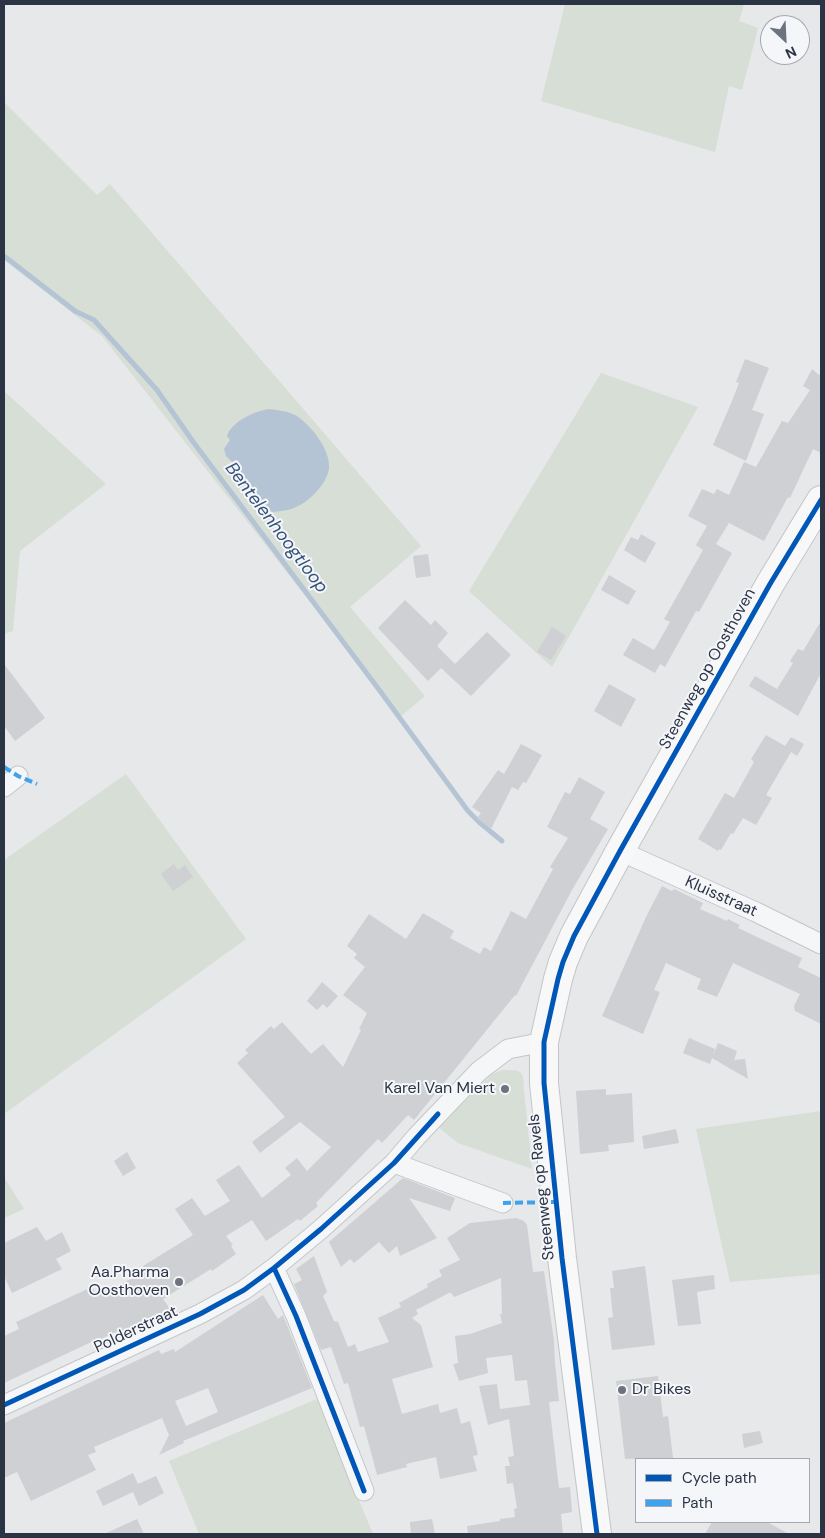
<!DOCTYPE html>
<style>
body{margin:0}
#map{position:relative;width:825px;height:1538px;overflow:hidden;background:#e6e8ea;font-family:"DM Sans",sans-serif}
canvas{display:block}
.frame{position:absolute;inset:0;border:5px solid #2b3445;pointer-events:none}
.legend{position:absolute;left:635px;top:1458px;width:175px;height:65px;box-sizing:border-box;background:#f4f6f9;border:1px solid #a4a8b1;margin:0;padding:6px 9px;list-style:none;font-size:15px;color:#2b3445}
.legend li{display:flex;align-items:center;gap:10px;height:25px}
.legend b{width:25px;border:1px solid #a4a8b1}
.north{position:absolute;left:760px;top:15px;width:50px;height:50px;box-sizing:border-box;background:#f4f6f9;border:1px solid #a4a8b1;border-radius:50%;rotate:155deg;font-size:14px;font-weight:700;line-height:20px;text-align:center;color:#2b3445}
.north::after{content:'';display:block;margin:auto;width:18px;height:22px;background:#6c737f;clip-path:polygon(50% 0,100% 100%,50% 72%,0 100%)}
</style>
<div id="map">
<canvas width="825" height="1538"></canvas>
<div class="frame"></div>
<ul class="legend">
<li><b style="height:6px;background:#0057b8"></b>Cycle path</li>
<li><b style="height:6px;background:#3ea3ec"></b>Path</li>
</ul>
<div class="north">N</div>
</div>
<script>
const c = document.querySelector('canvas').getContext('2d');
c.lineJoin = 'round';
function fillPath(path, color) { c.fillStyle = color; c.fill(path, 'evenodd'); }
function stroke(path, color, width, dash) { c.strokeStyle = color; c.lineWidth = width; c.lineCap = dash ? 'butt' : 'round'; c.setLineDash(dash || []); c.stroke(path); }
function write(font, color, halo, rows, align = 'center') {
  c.font = font + ' "DM Sans",sans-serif'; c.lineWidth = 4; c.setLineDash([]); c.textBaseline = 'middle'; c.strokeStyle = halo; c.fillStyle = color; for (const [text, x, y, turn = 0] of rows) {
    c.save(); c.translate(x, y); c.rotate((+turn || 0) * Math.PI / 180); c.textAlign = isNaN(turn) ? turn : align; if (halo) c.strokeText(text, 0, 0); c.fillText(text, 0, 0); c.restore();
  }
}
fillPath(new Path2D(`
 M565 4H744L739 21 758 28 742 90 729 86 715 152 541 101Z
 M4 102 97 195 110 184 421 546 350 607 425 696 400 717 102 336 4 260Z
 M601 373 698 407 552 667 469 591Z
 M4 391 106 484 20 551 13 631 4 634Z
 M126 774 246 939 4 1114V860Z
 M502 1070C523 1070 523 1070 524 1090L532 1169 458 1143 437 1126 461 1105 491 1075Z
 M821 1111V1274L730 1282 696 1129Z
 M4 1177 24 1209 4 1218Z
 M317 1399 373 1534H199L169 1461Z`), '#d6ded6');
fillPath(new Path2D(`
 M269 409C277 410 287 411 295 415 310 424 331 449 329 469 326 485 309 502 294 508 287 511 279 511 272 512L243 484 232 462 226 456 224 449 230 440 227 436C231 422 255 411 269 409Z`), '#b4c4d5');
stroke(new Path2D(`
 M4 256 75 311 94 320 157 390 194 443 380 691 468 811 479 822 502 841`), '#b4c4d5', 5);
fillPath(new Path2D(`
 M745 359 769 368 752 410 764 414 746 461 713 445 732 401 739 383 736 382Z
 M812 369 819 375 821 372V453L813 449 790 498 788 497 764 541 729 523 716 544 732 553 699 612 696 611 665 667 660 664 655 673 623 655 633 638 654 650 670 622 664 619 703 550 696 545 707 526 688 516 702 489 714 494 717 489 729 495 744 462 756 467 782 421 788 423 810 390 803 386Z
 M641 534 656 543 645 563 624 550 631 537 638 540Z
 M428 554 431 576 416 578 413 556Z
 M609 575 636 591 628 605 601 590Z
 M405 600 431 625 435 620 448 633 437 646 455 664 487 632 511 655 471 696 441 668 428 681 378 628Z
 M821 621V673L798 716 749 686 755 676 777 689 793 663 790 661 798 649 803 651Z
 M552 627 566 636 551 660 537 652Z
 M4 664 45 718 15 741 4 726Z
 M609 684 636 699 621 727 594 711Z
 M766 735 785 746 791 737 804 744 797 756 791 752 766 795 772 798 756 825 743 818 733 834 731 833 721 850 719 849 718 851 698 839 725 793 734 798 754 762 751 759Z
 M521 744 542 755 526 783 523 782 518 790 512 787 491 829 477 818 481 813 472 807 498 770 504 774Z
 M579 777 605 792 590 819 608 829 572 890 516 996 515 995 414 1120 408 1115 382 1143 378 1139 316 1203 318 1206 300 1221 298 1219 266 1241 252 1220 226 1236 233 1245 231 1246 236 1254 212 1271 211 1269 163 1299 171 1310 117 1334 116 1332 101 1339 100 1338 4 1383V1336L19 1329 16 1322 92 1287 95 1292 104 1288 106 1292 146 1271 143 1266 193 1235 175 1209 192 1198 205 1216 230 1201 216 1180 239 1165 262 1198 291 1175 285 1168 297 1158 307 1171 331 1147 300 1122 260 1153 252 1142 285 1117 237 1063 248 1053 245 1050 271 1026 274 1029 282 1022 311 1054 323 1044 343 1067 361 1030 359 1029 367 1013 343 995 365 967 354 958 357 954 347 946 369 914 406 939 423 913 454 931 450 938 480 954 484 947 491 951 511 911 526 919 553 869 550 867 568 838 547 827 565 792 570 794Z
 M174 864 178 870 185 865 193 877 173 891 161 874Z
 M662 886 672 891 674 889 703 903 700 909 727 921 728 919 740 925 738 928 802 958 798 967 821 978V1024L795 1011 794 1006 800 994 733 963 717 997 697 989 701 979 666 963 654 990 660 992 643 1034 602 1016 646 917Z
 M322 982 338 996 327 1008 323 1004 317 1010 307 1001Z
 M689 1038 715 1049 710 1064 683 1053Z
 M718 1043 737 1051 734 1060 745 1059 748 1079 712 1058Z
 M606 1089V1095L632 1093 634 1142 608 1145 609 1151 580 1154 576 1091Z
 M676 1129 679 1143 644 1149 642 1136Z
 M127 1152 136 1168 123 1176 114 1161Z
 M403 1178 455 1198 450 1211 409 1198 437 1238 400 1256 397 1246 389 1253 379 1242 354 1263 350 1259 341 1267 329 1242Z
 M516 1218 524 1221 527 1225 533 1272 544 1271 554 1341 555 1363 559 1401 549 1402 559 1488 570 1487 572 1512 561 1514 563 1534H468L467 1526 500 1521V1519L515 1517 514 1509 517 1508 513 1483 507 1484 505 1466H510L508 1457 514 1456 509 1419 488 1425 479 1386 497 1384 500 1409 530 1405 527 1380 515 1381 512 1355 486 1358 488 1373 459 1381 453 1364 458 1363 455 1336 470 1334 502 1323 500 1314H502L501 1278 454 1297 451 1293H449L416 1310 418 1314 412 1318 421 1325 433 1367 392 1379 402 1414 438 1404 440 1413 457 1408 461 1424 470 1421 478 1455 473 1456 477 1471 440 1479 436 1457 406 1464 407 1467 377 1475 364 1426 360 1427 348 1383 344 1384 331 1347 321 1350 294 1284 302 1280 296 1269 314 1256 327 1292 323 1296 334 1321 338 1322 348 1347 355 1344 358 1352 389 1342 378 1318 401 1307 399 1303 428 1287 427 1284 442 1276 439 1270 460 1260 447 1238 470 1223Z
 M37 1227 46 1241 62 1232 71 1251 56 1259 62 1269 12 1293 4 1276V1243Z
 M645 1266 655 1345 612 1350 608 1318 613 1317 610 1288H614L612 1271Z
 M714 1275 715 1289 697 1292 701 1324 678 1326 672 1280Z
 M263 1295 278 1319 283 1315 312 1388 183 1441 184 1443 159 1455 169 1435 162 1418 94 1447 96 1452 88 1455 96 1470 31 1501 17 1472 4 1478V1423L159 1350 161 1354 174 1349 175 1352ZM208 1388 218 1412 186 1426 175 1401Z
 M658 1376 663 1417 668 1416 673 1458 625 1459 616 1381Z
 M760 1431 763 1443 744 1448 742 1434Z
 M133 1473 138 1484 156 1476 164 1493 139 1506 133 1492 103 1506 96 1491Z
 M137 1519 144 1534H104Z
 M432 1519 435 1534H411L410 1522Z
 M712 1522H767L789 1534H705Z`), '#ced0d3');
const minor = new Path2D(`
 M4 787 18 776
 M620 851 756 912 821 944
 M394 1163 503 1203
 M274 1268 296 1316 364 1491
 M4 1405 200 1314 244 1290 274 1268 321 1229 394 1163 417 1136 479 1071 508 1049 544 1042`);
const primary = new Path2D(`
 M597 1534 562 1258 544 1083V1042L558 979 563 962 574 936 620 851 770 584 821 500`);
stroke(minor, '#c4c6c8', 21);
stroke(primary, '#c2c5c8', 30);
stroke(minor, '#f5f6f7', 19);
stroke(primary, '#f8f8f8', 28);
stroke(new Path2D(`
 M4 767 18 776 37 784
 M503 1203 556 1202`), '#3ea3ec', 4, [8, 4]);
stroke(new Path2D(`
 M274 1268 296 1316 364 1491
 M4 1405 200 1314 244 1290 274 1268 321 1229 394 1163 438 1114
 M597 1534 562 1258 544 1083V1042L558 979 563 962 574 936 620 851 770 584 821 500`), '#0057b8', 5);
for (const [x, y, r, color] of [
 [505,1089,5,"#6c737f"],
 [179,1282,5,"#6c737f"],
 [622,1390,5,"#6c737f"]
]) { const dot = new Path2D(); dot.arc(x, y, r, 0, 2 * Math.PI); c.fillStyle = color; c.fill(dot); stroke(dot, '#f4f6f9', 2); }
write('16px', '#2b3445', '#f4f6f9', [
 ["Steenweg op Oosthoven",708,669,-61],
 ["Kluisstraat",721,897,24],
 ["Steenweg op Ravels",542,1187,-96],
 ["Polderstraat",136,1330,-25]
]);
write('16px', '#2b3445', '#f4f6f9', [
 ["Karel Van Miert",495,1089],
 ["Aa.Pharma",169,1273],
 ["Oosthoven",169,1291],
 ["Dr Bikes",632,1390,"left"]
], 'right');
write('italic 18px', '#34527a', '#f4f6f9', [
 ["Bentelenhoogtloop",276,528,53]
]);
</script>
